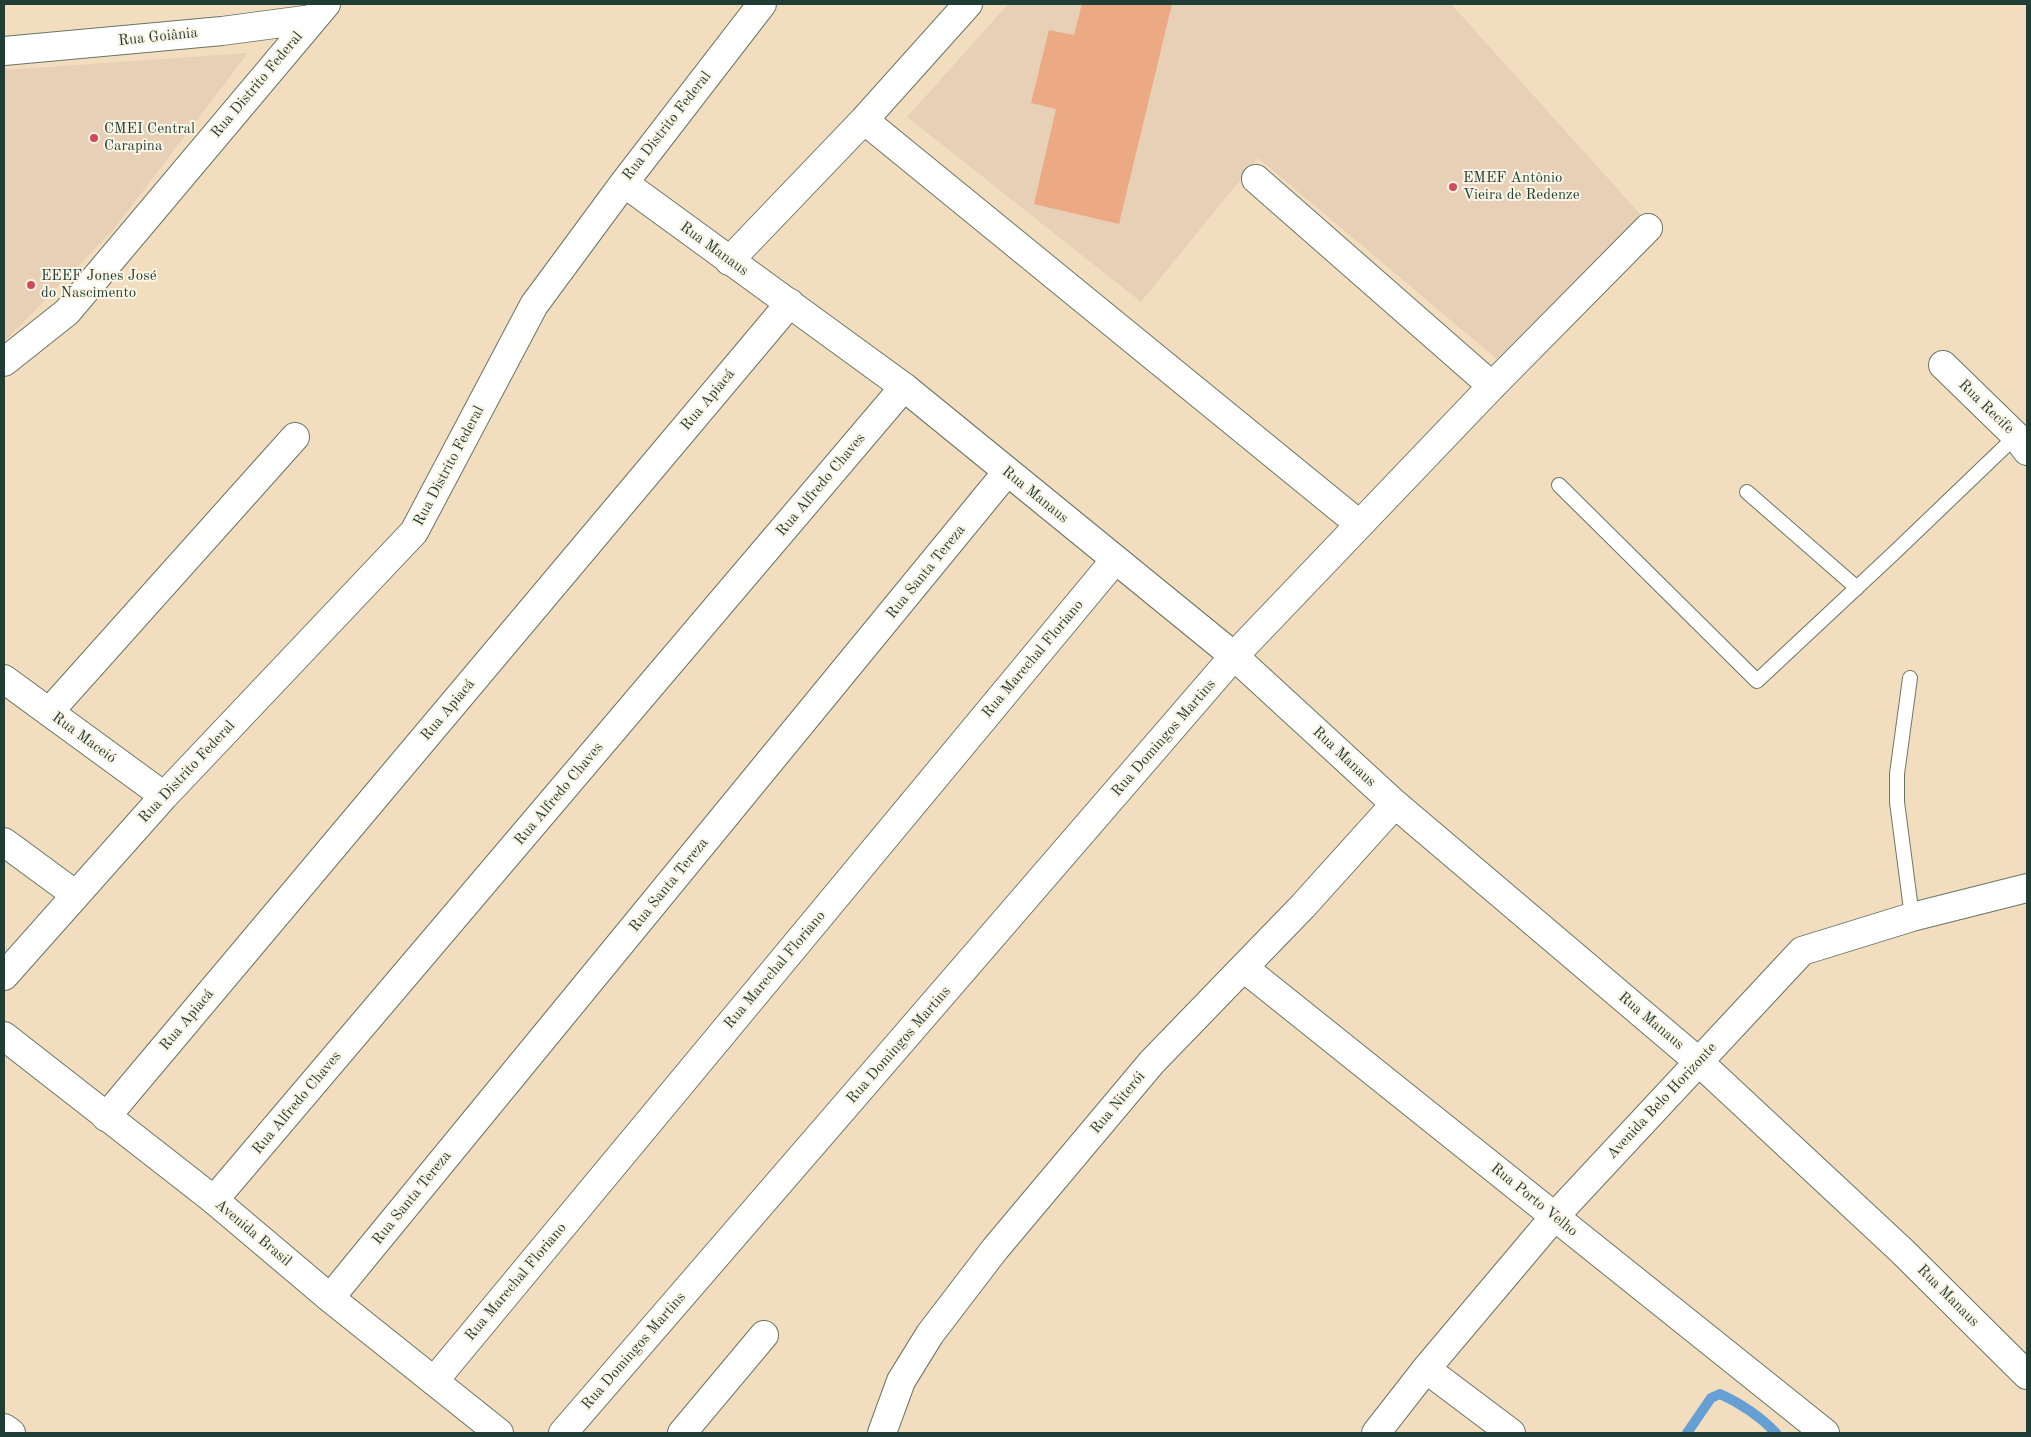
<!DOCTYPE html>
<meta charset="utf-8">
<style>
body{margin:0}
#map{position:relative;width:2031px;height:1437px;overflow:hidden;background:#f2debf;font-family:"Old Standard TT",serif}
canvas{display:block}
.frame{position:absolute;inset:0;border:5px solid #1f3d34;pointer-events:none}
</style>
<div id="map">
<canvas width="2031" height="1437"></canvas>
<div class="frame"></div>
</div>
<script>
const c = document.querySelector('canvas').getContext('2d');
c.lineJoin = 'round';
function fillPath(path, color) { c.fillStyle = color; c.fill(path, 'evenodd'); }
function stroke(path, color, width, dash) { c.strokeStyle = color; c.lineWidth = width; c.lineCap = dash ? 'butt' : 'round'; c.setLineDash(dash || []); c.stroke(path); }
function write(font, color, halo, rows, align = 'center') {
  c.font = font + ' "Old Standard TT",serif'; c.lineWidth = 4; c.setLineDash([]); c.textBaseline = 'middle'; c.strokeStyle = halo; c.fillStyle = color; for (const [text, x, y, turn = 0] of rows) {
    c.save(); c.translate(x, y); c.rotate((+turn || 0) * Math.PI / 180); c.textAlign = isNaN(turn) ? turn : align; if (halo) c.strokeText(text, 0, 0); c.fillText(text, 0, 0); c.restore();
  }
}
fillPath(new Path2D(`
 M1008 4H1451L1641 215 1498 360 1258 158 1141 302 907 117Z
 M248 53 114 229 4 342V70Z`), '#e8d0b7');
stroke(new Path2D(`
 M1687 1433 1711 1398 1720 1394C1742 1404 1759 1415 1776 1433`), '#659fd4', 10);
fillPath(new Path2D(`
 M1082 4H1172L1119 224 1034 204 1056 109 1031 103 1049 30 1074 35Z`), '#eba984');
const lane = new Path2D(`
 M1559 485 1757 681 1895 552 2016 436
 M1747 492 1857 588
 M1910 678 1897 774V802L1912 917`);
const street = new Path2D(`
 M4 51 222 31 312 19
 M864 120 1359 524
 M1256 179 1492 386
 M624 183 904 387 1234 656 1395 804 1699 1062 1902 1251 2027 1375
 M729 261 864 120 968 4
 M4 362 67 312 326 4
 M1943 365 2016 436 2027 451
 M4 679 164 796
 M49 712 295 437
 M4 842 76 895
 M1244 968 1825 1433
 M4 976 164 796 414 532 534 305 624 183 762 4
 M106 1117 790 303
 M214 1200 904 387
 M330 1298 1007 472
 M1426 1369 1511 1433
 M434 1381 1115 560
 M4 1428 11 1433
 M563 1433 1234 656 1492 386 1648 228
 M682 1433 764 1335
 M882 1433 901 1381 930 1334 995 1249 1152 1062 1303 906 1395 804
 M1376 1433 1426 1369 1555 1216 1802 951 1912 917 2027 888`);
const secondary = new Path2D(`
 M4 1036 214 1200 330 1298 499 1433`);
stroke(lane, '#697565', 16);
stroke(street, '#697565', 30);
stroke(secondary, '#697565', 30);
stroke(lane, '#fff', 14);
stroke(street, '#fff', 28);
stroke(secondary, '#fff', 28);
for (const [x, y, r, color] of [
 [94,138,5,"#d1495b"],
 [1453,187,5,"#d1495b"],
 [31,285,5,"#d1495b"]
]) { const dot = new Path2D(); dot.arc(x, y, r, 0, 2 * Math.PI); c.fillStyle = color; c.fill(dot); stroke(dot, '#fcf5e5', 2); }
write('15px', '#1f3d34', '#fcf5e5', [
 ["Rua Goiânia",158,37,-6],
 ["Rua Distrito Federal",257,85,-50],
 ["Rua Distrito Federal",667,126,-52],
 ["Rua Manaus",714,249,36],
 ["Rua Apiacá",708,400,-50],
 ["Rua Recife",1986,407,44],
 ["Rua Distrito Federal",449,466,-62],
 ["Rua Alfredo Chaves",821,485,-50],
 ["Rua Manaus",1035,495,39],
 ["Rua Santa Tereza",926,572,-51],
 ["Rua Marechal Floriano",1033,659,-50],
 ["Rua Apiacá",448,710,-50],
 ["Rua Maceió",84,738,36],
 ["Rua Domingos Martins",1164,738,-49],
 ["Rua Manaus",1344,757,43],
 ["Rua Distrito Federal",187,772,-47],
 ["Rua Alfredo Chaves",559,794,-50],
 ["Rua Santa Tereza",669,885,-51],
 ["Rua Marechal Floriano",775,970,-50],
 ["Rua Apiacá",187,1020,-50],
 ["Rua Manaus",1651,1021,40],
 ["Rua Domingos Martins",899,1045,-49],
 ["Avenida Belo Horizonte",1662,1101,-47],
 ["Rua Alfredo Chaves",297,1103,-50],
 ["Rua Niterói",1118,1103,-50],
 ["Rua Santa Tereza",412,1198,-51],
 ["Rua Porto Velho",1534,1200,39],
 ["Avenida Brasil",253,1233,40],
 ["Rua Marechal Floriano",516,1282,-50],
 ["Rua Manaus",1948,1296,45],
 ["Rua Domingos Martins",634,1351,-49]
]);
write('15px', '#1f3d34', '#fcf5e5', [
 ["CMEI Central",104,129],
 ["Carapina",104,146],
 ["EMEF Antônio",1463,178],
 ["Vieira de Redenze",1463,195],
 ["EEEF Jones José",41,276],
 ["do Nascimento",41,293]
], 'left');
</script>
